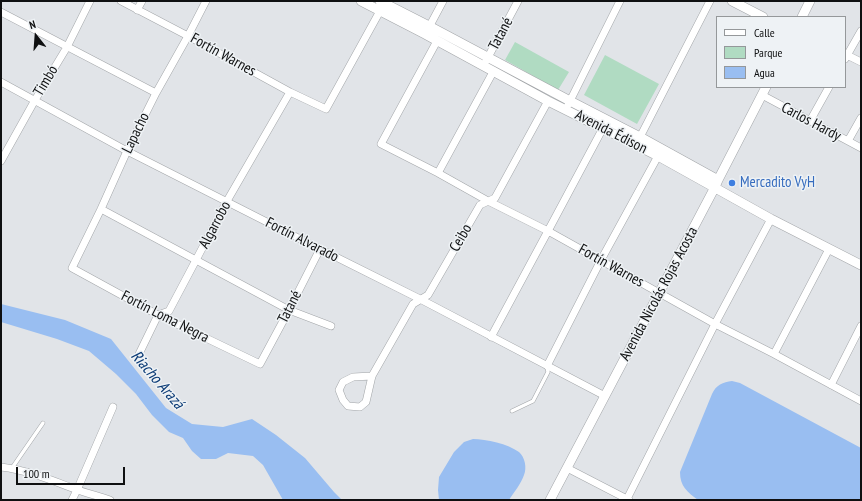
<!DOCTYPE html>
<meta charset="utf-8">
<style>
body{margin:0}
#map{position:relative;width:862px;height:501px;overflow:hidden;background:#e1e4e8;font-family:"PT Sans Narrow",sans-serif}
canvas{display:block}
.frame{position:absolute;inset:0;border:2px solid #0f1011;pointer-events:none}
.legend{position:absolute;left:716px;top:16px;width:130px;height:72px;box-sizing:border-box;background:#eef2f5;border:1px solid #95989a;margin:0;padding:5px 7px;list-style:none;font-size:12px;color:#0f1011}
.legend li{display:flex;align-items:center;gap:8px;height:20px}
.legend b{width:20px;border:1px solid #95989a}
.north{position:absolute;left:16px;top:16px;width:40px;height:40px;-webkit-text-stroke:3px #eef2f5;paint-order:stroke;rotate:343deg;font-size:11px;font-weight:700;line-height:16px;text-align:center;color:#0f1011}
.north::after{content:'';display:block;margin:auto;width:14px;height:18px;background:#0f1011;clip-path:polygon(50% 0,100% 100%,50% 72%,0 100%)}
.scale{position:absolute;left:16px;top:467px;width:109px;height:18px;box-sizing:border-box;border:2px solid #0f1011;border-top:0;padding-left:5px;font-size:12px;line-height:14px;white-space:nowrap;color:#0f1011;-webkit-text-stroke:3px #eef2f5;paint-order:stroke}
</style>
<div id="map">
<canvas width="862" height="501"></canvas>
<div class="frame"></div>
<ul class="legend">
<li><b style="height:5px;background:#fff"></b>Calle</li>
<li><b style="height:11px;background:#b0dbc2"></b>Parque</li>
<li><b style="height:11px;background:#99bef1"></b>Agua</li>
</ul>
<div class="north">N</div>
<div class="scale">100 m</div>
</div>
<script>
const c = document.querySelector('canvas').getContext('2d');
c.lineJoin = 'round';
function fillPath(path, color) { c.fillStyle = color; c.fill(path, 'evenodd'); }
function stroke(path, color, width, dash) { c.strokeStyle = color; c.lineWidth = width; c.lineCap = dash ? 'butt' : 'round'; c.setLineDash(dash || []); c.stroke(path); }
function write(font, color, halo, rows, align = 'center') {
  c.font = font + ' "PT Sans Narrow",sans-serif'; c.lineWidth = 3; c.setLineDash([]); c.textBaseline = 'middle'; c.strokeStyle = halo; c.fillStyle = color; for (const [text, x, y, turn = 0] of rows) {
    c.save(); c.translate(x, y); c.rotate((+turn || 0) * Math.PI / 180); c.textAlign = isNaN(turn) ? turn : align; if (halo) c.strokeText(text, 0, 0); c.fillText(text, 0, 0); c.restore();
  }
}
fillPath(new Path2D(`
 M515 42 569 72 558 90 505 60Z
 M605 55 659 84 637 124 584 95Z`), '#b0dbc2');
fillPath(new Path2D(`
 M1 304 65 320 111 339 166 408 192 424 223 427 252 419 276 435 305 458 334 492 342 500H283L263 465 253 456 228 453 216 459H201L192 451 183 438 169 432 152 415 136 394 116 374 89 351 57 339 1 322Z
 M732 381 740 383 861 448V500H698C687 492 680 486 680 472L712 394C716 385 723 382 732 381Z
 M473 439C486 439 508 444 519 452 525 457 527 468 524 475 521 484 514 492 509 500H439L438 490 439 477 454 452 464 442Z`), '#99bef1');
const lane = new Path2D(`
 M512 411 533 401 548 372 547 367
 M12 468 43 423`);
const street = new Path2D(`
 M121 1 188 36 290 92 326 109 380 11
 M206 1 188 36 156 93 127 151 101 209 72 268 158 315 260 364 289 310 320 249
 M137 10 142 1
 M1 12 156 93
 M427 31 443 1
 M437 41 381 144 438 173 488 201 548 231 715 324 774 354 861 401
 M845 54 861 62
 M845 59 861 31
 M486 61 518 1
 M1 82 127 151 320 249 420 299 605 396
 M762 95 861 148
 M568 105 620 1
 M810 121 829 87
 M638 141 710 1
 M848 141 861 118
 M1 161 35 100 67 47 90 1
 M438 173 493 72
 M101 209 289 310 331 326
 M491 337 548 231 603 128
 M139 354 158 315 169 311 196 260 227 201 290 92
 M774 354 829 249
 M547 366 601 260 658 156
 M372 376 353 377 343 382 339 390 343 400 348 406 360 407 366 402 372 376 413 304 428 295 480 205 495 198 548 101
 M831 385 861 326
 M1 467C27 470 51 480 75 489 86 493 98 496 110 500
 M567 468 629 500
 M627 499 715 324 771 219
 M72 500 77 490 113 407`);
const secondary = new Path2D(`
 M361 1 425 34 548 101 658 156 771 219 861 265
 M380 1 429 26 570 101 640 137 718 180
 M732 1 763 17
 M802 17 810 1
 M550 500 715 187 718 180 766 87`);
stroke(lane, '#a2a5a8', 4.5);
stroke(street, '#a2a5a8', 8);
stroke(secondary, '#a2a5a8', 10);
stroke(lane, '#fff', 3.5);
stroke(street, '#fff', 7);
stroke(secondary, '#fff', 9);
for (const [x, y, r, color] of [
 [732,183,4,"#3f7fe0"]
]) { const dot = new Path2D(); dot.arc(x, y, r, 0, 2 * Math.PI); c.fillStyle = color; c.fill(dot); stroke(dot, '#eef2f5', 1.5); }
write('15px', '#0f1011', '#eef2f5', [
 ["Tatané",501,34,-62],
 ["Fortín Warnes",223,55,29],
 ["Timbó",46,81,-59],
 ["Carlos Hardy",811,122,28],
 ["Avenida Édison",611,132,27],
 ["Lapacho",136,133,-64],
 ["Algarrobo",215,225,-62],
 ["Ceibo",461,238,-60],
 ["Fortín Alvarado",302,240,27],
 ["Fortín Warnes",611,266,29],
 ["Avenida Nicolás Rojas Acosta",659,294,-62],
 ["Tatané",290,307,-63],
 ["Fortín Loma Negra",165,317,27]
]);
write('15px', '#366cbe', '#eef2f5', [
 ["Mercadito VyH",740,183]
], 'left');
write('italic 16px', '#0a3a75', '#eef2f5', [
 ["Riacho Arazá",157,380,49]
]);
</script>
